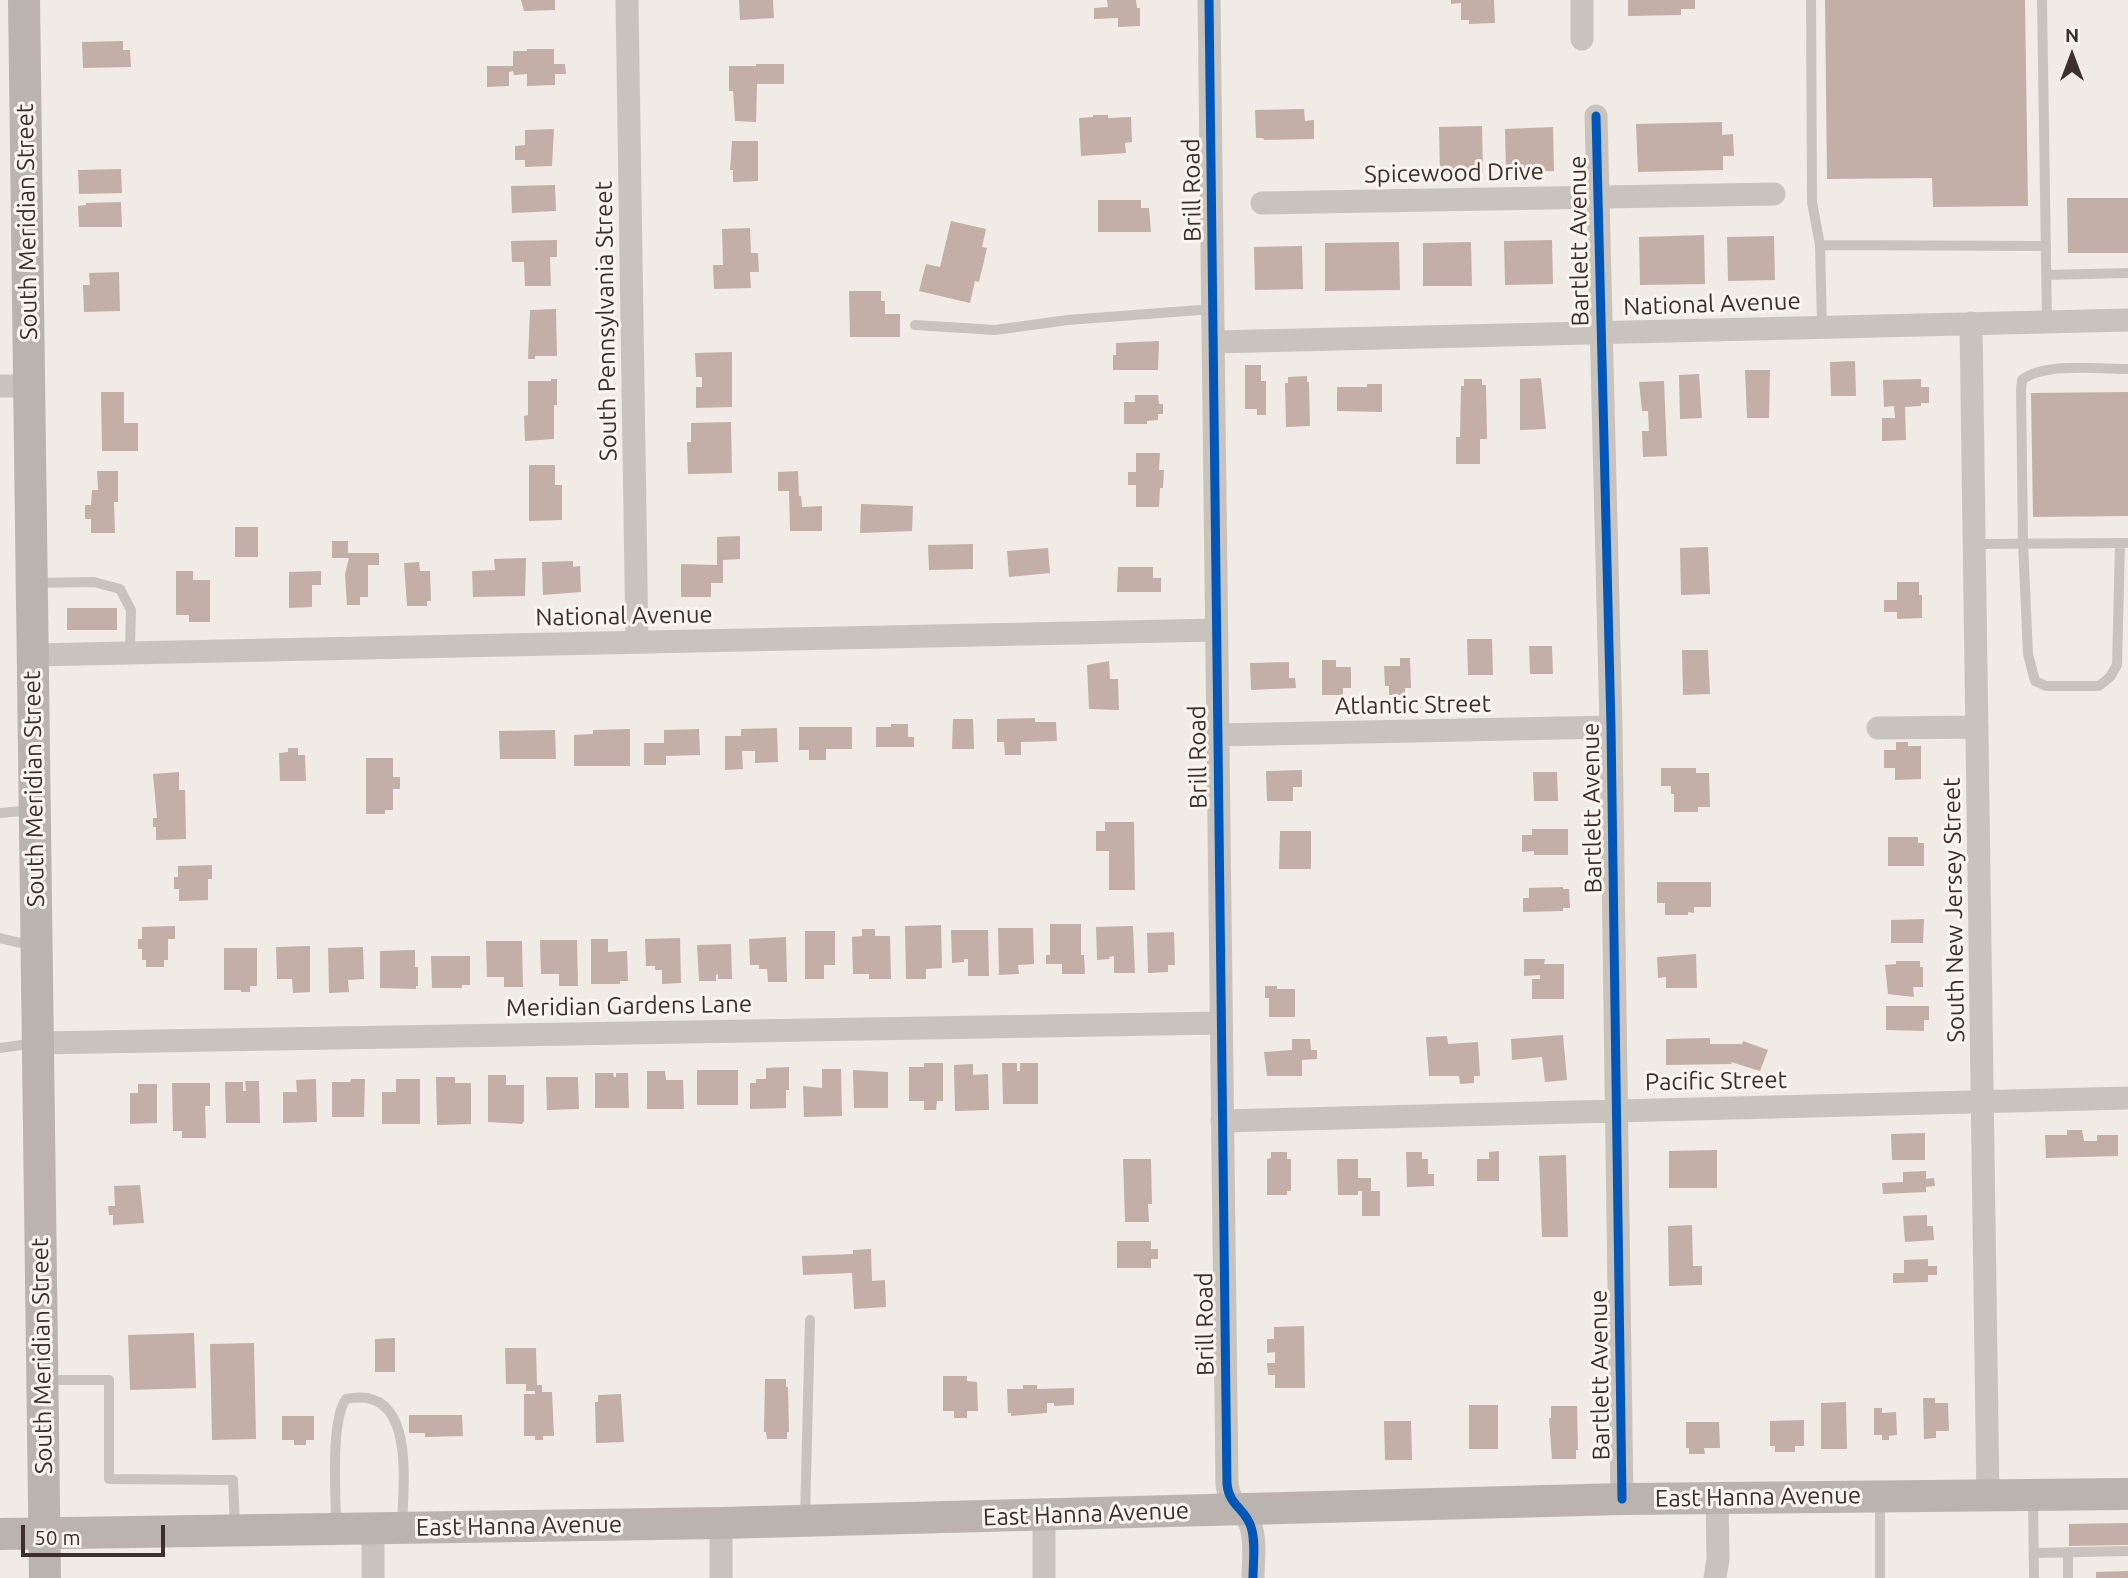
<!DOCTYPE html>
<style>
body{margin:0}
#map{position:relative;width:2128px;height:1578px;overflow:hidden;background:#f0ebe5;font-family:Ubuntu,sans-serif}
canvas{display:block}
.north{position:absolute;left:2037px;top:21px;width:70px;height:70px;-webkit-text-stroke:5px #fbf5ee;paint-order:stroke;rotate:0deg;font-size:19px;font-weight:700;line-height:28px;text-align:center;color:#3b302b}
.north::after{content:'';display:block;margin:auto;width:24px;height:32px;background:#3b302b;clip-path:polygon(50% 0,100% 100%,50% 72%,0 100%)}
.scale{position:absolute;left:21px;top:1525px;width:144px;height:32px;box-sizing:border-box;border:4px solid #3b302b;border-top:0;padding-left:9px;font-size:21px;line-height:24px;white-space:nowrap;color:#3b302b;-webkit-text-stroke:5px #fbf5ee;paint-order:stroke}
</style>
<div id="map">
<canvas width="2128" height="1578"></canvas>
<div class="north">N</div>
<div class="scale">50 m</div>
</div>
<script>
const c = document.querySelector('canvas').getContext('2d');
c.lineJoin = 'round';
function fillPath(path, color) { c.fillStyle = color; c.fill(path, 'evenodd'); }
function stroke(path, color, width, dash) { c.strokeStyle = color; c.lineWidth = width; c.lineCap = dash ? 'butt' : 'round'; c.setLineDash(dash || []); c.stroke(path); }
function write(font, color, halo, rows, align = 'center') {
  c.font = font + ' Ubuntu,sans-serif'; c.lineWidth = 6; c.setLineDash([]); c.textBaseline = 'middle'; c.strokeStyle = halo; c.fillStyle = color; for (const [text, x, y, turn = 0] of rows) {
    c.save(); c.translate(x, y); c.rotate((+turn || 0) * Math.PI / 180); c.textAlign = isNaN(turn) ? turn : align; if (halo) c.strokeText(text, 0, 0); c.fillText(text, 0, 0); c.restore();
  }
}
fillPath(new Path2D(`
 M521 0H555V10L524 11Z
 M739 0H773L774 18 740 20Z
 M1107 0H1136L1137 8H1140V26L1118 27V18L1094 19V8L1108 7Z
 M1451 0H1494L1495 23 1469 24V20H1461V3L1451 4Z
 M1628 0H1695V9H1681V15L1628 16Z
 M1825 0H2025L2028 206 1933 207 1932 178 1827 179Z
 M123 41V50H130L131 67 83 68 82 42Z
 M527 49H554V64H565L566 74H555V85L527 86V74L514 75 513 71 509 72V86L487 87V66H513V51H527Z
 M756 64H784V84H757L756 122 735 121 733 91H729V66H756Z
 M1304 109 1305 121 1314 120V139L1264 140 1263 138H1256L1255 110Z
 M1093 115H1108V118L1131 117 1132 142 1125 143 1126 153 1081 156 1079 118 1093 117Z
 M1722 122V135L1733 134 1734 156H1723V170L1638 172 1636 124Z
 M1482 126 1483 173 1440 174 1439 127Z
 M1553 127 1554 171 1506 172 1505 129Z
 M554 129 552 166 525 167V160H515V146L525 145V130Z
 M732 141H758V181L733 182V170H730Z
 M121 169 122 193 79 194 78 170Z
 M555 185 556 211 512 213 511 186Z
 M2067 198H2128V253H2068Z
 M1098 200H1141V208H1149L1151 232H1098Z
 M121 202 122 227H79L78 206 86 205V203Z
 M951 221 986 229 982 247 987 248 979 282 975 281 970 303 919 291 926 264 940 267Z
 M750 228 751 253H758L759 272H750L751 288 714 289 713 265H723L722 229Z
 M1704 235 1705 284 1640 285 1639 237Z
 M1774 236 1775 280 1728 281 1727 237Z
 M557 240V257H550L551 286H525L524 262H512L511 241Z
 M1552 240 1553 284 1505 285 1504 241Z
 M1399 242 1400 290 1325 291V243Z
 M1471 242 1472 286H1423V243Z
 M1302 246 1303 289 1255 290 1254 247Z
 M119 272 120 311 84 312 83 285H90L89 273Z
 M849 291H881V301H885V314H900V337H850Z
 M556 309 557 356H535V359H528L530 310Z
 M1159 341 1158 370H1113V355H1116V343Z
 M732 352V407L696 408V387H702V377H696L695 353Z
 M1855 361 1856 396H1831L1830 362Z
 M1245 365H1261V381H1266V415H1257V409H1245Z
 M1745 370H1770L1769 418H1747Z
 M1699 374 1702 418 1680 419 1679 375Z
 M1307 376V382H1309L1310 426 1286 427 1285 383H1288V377Z
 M1541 378 1546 429 1520 430V379Z
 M551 379H557V405H554V439L525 441 524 416 528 415V381H551Z
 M1464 379H1482V385H1486L1487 439H1480V464H1456V437H1460L1461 386H1464Z
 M1921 379V387H1929V403H1921V406L1905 407 1906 440 1882 441V418H1895L1894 406 1884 407 1883 380Z
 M1664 381 1667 456 1643 457 1642 431H1649L1648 411H1642L1639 382Z
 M1367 384H1382V412L1337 411V387H1367Z
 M101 392H124V423H138V451H102Z
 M2128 392V516L2033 517 2031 393Z
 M1135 395H1158L1159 404H1163V414H1158V420L1147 421V424H1124V402H1135Z
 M731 422 732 473 688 474 687 442H691V423Z
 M1136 453H1160L1159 470H1164L1163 488H1160L1159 507H1136V485H1128V472H1136Z
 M529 465H555V485H562V520L529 521Z
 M97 471H118V502H114L115 533H91V519H85V505H91L92 490H98Z
 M798 471 799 496H801L802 507 822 506V531H790L789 491H778V472Z
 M861 504 913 506 912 531 860 533Z
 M235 527H258V557H235Z
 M740 536V559L723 560V583H711V597H681V564L717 565V537Z
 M332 541H348V553H379V565H368V597H360V605H347L345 574 349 558H332Z
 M973 544V569L929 570 928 545Z
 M1708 547 1710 594 1681 595 1680 548Z
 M1048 548 1050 573 1009 577 1007 551Z
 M526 558 525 596 473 597 472 571 495 570 494 559Z
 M573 561V567L580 566 581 592 543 595 542 562Z
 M419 562 420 571H430L431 601H427V606H407L404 563Z
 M1118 567H1153V578H1161V592H1117Z
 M176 571H193V580H210V622H189V615H176Z
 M321 571V585H312V607L289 608V572Z
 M1897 582H1919V595H1922V618L1897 619V612H1884V600H1897Z
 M67 608H117V630H67Z
 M1467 639H1492L1493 675H1468Z
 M1529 646H1552L1553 674H1530Z
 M1682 650H1708L1710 694 1683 695Z
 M1400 658H1410L1411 688H1405V695H1389V686H1385L1384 666H1400Z
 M1322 660H1336V667H1351V688H1343V695H1322Z
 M1109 661 1110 679H1118L1119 710 1089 709 1087 665Z
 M1289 662V678H1295L1296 688 1251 690 1250 663Z
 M1035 718V722H1056L1057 741 1021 742V755H1005L1004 742H997V719Z
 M953 719H973L974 749H952Z
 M891 724H908V737H914V747H876V727H891Z
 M799 727H852V749H826V760H809V750H799Z
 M777 728 778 762 755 763V751H742L743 769 725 770V736H741V729Z
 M630 729V766H574V735L593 734V730Z
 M699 729 700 755 666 756V765H644V743H664V730Z
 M555 730 556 759H500L499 731Z
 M1896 742H1908V746H1921V779L1895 780V768H1884V750H1896Z
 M288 748H298V755H305L306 781H280L279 753 288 752Z
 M366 758H393V777H400V789H393V810H385V814H366Z
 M1661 768H1696V773H1709L1710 807H1698V812H1674V794H1671V786H1661Z
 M1302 770V787H1293V801H1267L1266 771Z
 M179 772V790H185L186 839 156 840V827H153V818H157L153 774Z
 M1533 772H1557L1558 801H1534Z
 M1105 822H1134L1135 890H1109V851H1096V831H1105Z
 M1532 829H1568V855H1534V851L1522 852V835H1532Z
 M1280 831H1311V869H1279Z
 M1888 837H1918V843H1924V866H1888Z
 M212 865V879H208V900L179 901V889H174V877H178V866Z
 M1657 882H1711V907H1694V913L1688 912V915H1665V903H1657Z
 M1563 887V889H1569L1570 908H1563V911L1523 912V898H1529V888Z
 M1924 919 1923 943H1891V920Z
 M1050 924H1081V955H1084L1085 974H1062V964H1046V955H1050Z
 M941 925 942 968 926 969V979H906L905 926Z
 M175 926V939H168V960H164V967H146V960H142V949H138V939H142V927Z
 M1133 926 1135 973H1114V956L1109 957 1110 959 1097 960 1096 927Z
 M998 928H1033L1034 964 1018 965 1019 974 999 975Z
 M862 929H875V936H890L891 979H869V974H853L852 937 862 936Z
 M951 930H988L989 976H968V959H964V962L952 963Z
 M805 931H835V965H824V979H805Z
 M1174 932 1175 965H1168V972L1148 973 1147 933Z
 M786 937 787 982H768L767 969H759V965H750L749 939Z
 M680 938 681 983 662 984V970H655V966H646L645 939Z
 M591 939H608V952L627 951 628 981H620V984H591Z
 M540 940H577L578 986H559V974H541Z
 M486 941H522L523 987H504V977H487Z
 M731 944 732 979H718V974L716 975V981H699L697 945Z
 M310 946V992L293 993 292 979H277L276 947Z
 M363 947 364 979 348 980 349 992 329 993 328 948Z
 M224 948H257V986H250V992H241V990H224Z
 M415 950V967H418V986H416V989L380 988V951Z
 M1696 954 1697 988H1666V977L1658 978 1657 957Z
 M431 956H470V985H462V988H432Z
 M1524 959H1545L1544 964H1564V999H1532V979H1540V975L1524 976Z
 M1896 961H1920V967H1923V987H1913L1914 997 1888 994 1885 965 1896 964Z
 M1265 986H1277V989H1295V1017H1269V998H1265Z
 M1886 1006H1929V1020H1924V1031L1886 1030Z
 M1563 1035 1567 1080 1545 1082 1542 1057 1512 1060 1511 1039Z
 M1447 1036 1448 1044 1478 1042 1480 1076H1474V1083L1460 1084 1459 1076H1429L1426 1037Z
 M1710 1038V1044H1742L1743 1041 1768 1050 1760 1071 1731 1062 1732 1064 1666 1065V1039Z
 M1292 1039H1310L1311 1050H1317V1059L1302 1060V1076H1267L1264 1052 1292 1050Z
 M924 1063H943V1101H937L936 1110H924V1101H909V1067H924Z
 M1002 1063H1017V1071H1020V1063H1038V1104H1003Z
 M973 1064V1075L988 1074 989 1110 955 1111 954 1065Z
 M789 1067V1090H786V1108L750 1109V1083H756V1079H766V1068Z
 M822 1069H841L842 1116 804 1117 803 1086 822 1088Z
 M697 1070H738V1105H697Z
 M853 1070 888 1072V1108H854Z
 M647 1071H665L666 1080H683L684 1109H647Z
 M595 1073H613L614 1077H616V1073H628L629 1108H595Z
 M488 1075H506V1085H524V1121L522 1124 488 1122Z
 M436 1077H455V1083H471V1124L437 1125Z
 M546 1077H578L579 1109 547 1110Z
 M316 1079 317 1122 283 1123V1092H297L296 1080Z
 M351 1079H365L364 1117H332V1082H350Z
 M396 1079H420V1124H382V1092H396Z
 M245 1081H259L260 1123H226L225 1082H243V1091H246Z
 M172 1083H210V1106H205L206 1138H182V1131H173Z
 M138 1084H157V1123L130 1124V1093H138Z
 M2067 1130H2082L2084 1141H2097V1135H2118V1156L2046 1158 2045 1135H2067Z
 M1925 1133V1160H1892L1891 1134Z
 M1717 1150V1188H1669V1151Z
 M1499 1151V1181H1477V1159H1489V1152Z
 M1271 1152H1287V1159H1291V1191H1287V1195H1267V1159L1271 1158Z
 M1406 1152H1422V1159H1428V1174H1434V1186L1407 1187Z
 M1566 1155 1568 1237H1542L1539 1156Z
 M1123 1159H1151L1152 1204H1148L1149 1222H1125Z
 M1337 1159H1358V1178H1371V1191H1380V1216H1362V1191H1358V1195H1338Z
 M1926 1171V1179L1934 1178 1935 1186 1926 1187V1192L1883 1194 1882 1183 1903 1182V1172Z
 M140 1185 144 1223 113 1225V1215H109L108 1206H115L114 1186Z
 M1927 1215V1226H1933L1934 1240 1905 1242 1903 1216Z
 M1692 1225 1693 1266H1702V1285L1669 1286 1668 1226Z
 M1117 1241H1151V1249H1158V1259H1151V1268H1117Z
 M871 1249 872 1281 885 1280 886 1307 854 1309 852 1273 803 1275 802 1256 853 1254V1250Z
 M1928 1259V1266H1937V1275H1928V1282L1893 1283V1273H1904V1260Z
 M1304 1326 1305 1388H1275V1375H1268L1267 1363H1275V1352L1267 1353V1339H1274V1327Z
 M194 1333 196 1388 130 1390 128 1335Z
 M395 1338V1372H375V1339Z
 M254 1343 256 1439 212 1440 210 1344Z
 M505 1348H536L537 1385H542V1392H552L554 1436H543V1440H535V1436H524V1394H535V1391H526V1384H506Z
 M943 1376H967V1381L977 1382 978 1411H967V1418H954V1411H943Z
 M765 1379H786V1387H788L789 1432H787V1439H767L766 1432H764Z
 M1023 1385H1037V1389L1074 1388V1405L1054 1406V1403H1047V1413L1011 1416V1413H1008L1007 1389H1023Z
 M621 1394 624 1442 596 1443 595 1402H598V1395Z
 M1923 1398H1935V1403H1948L1949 1431H1936V1438L1924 1439Z
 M1846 1402 1847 1449H1821V1403Z
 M1469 1405H1498V1449H1469Z
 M1551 1406H1577L1578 1450H1576V1459H1552L1549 1418H1551Z
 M1874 1408H1882V1413L1896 1412 1897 1435 1889 1436V1440H1882V1435H1874Z
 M409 1415H462L463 1436 425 1437V1433H409Z
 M282 1416H314V1440H306V1445H294V1440H282Z
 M1804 1420V1446H1795V1452H1775V1446H1770V1421Z
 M1384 1421H1411L1412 1460H1385Z
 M1686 1422H1719L1720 1448H1704L1705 1454H1689V1448H1686Z
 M2128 1523V1545L2069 1546V1524Z
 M2128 1571V1578H2096V1572Z`), '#c3afa7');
stroke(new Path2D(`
 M1811 0 1812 202 1820 245
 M2042 0 2047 322
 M2046 275 2128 273
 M915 325 995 330 1068 320 1213 309
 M1822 326 1820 245 2046 246
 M2120 543 2117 665 2110 677 2099 686H2046L2035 681 2028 654 2023 543 2021 390 2022 380C2045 362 2099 369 2128 369
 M1974 544 2128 543
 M35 583 94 582 120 589 131 610 130 652
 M0 813 32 810
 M0 938 33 946
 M0 1048 35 1043
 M44 1380H109V1479L233 1480 235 1527
 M2033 1497 2034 1578
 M1880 1499V1578
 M805 1518 810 1320
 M336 1526C336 1496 330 1422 346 1399 417 1384 403 1484 402 1526
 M2068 1552V1578
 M2034 1553 2128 1551`), '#c9c3be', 10);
stroke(new Path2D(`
 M627 0 637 642
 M1209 0 1227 1484C1229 1506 1245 1508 1251 1527 1256 1542 1253 1562 1253 1578
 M1582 0V39
 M1596 116 1611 727 1622 1499
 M1262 203 1774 194
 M1971 323 1988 1496
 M1214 342 2128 320
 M0 386H29
 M33 655 1216 630
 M1878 728 1977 727
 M1217 735 1611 727
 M38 1043 1221 1023
 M1222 1121 2128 1098
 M721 1523V1578
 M373 1529V1578
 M1044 1578V1515
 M1715 1578 1718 1559 1717 1498`), '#c9c3be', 23);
stroke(new Path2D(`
 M24 0 45 1578
 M0 1534 721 1523 1622 1499 2128 1494`), '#bab3ae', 32);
stroke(new Path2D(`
 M1209 0 1227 1484C1229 1506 1245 1508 1251 1527 1256 1542 1253 1562 1253 1578
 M1596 116 1611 727 1622 1499`), '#0057b8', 9);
write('24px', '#3b302b', '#fbf5ee', [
 ["Spicewood Drive",1454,173,-1],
 ["Brill Road",1192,190,-91],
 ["South Meridian Street",27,222,-91],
 ["Bartlett Avenue",1579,241,-91],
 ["National Avenue",1712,304,-2],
 ["South Pennsylvania Street",606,321,-91],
 ["National Avenue",624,616,-1],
 ["Atlantic Street",1413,705,-1],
 ["Brill Road",1198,757,-91],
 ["South Meridian Street",34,789,-91],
 ["Bartlett Avenue",1592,808,-91],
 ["South New Jersey Street",1954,910,-91],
 ["Meridian Gardens Lane",629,1006,-1],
 ["Pacific Street",1716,1081,-1],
 ["Brill Road",1205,1324,-91],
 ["South Meridian Street",42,1356,-91],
 ["Bartlett Avenue",1600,1375,-91],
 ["East Hanna Avenue",1758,1497,-1],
 ["East Hanna Avenue",1086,1514,-2],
 ["East Hanna Avenue",519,1526,-1]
]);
</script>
